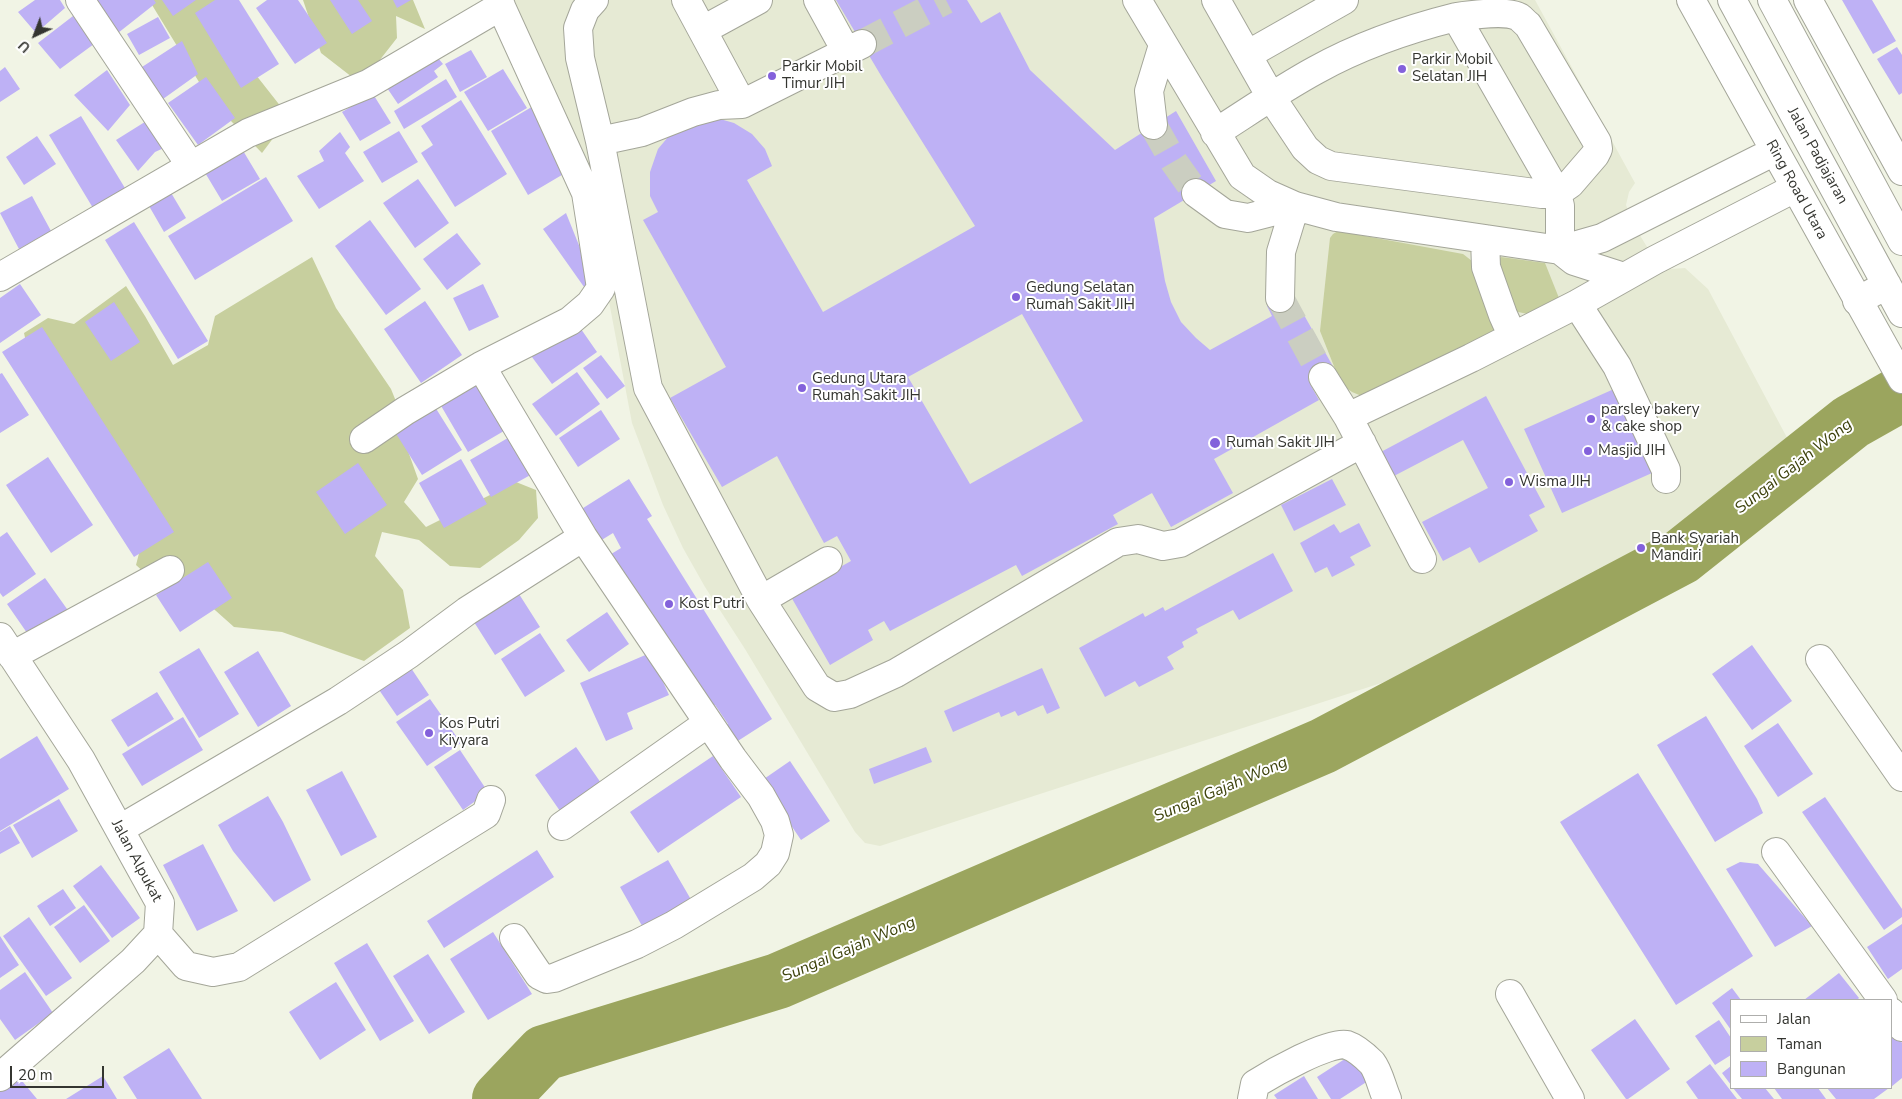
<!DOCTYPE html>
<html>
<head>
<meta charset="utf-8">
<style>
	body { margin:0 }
	#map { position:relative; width:1902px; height:1099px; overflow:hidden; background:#f1f4e5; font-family:"Nunito Sans",sans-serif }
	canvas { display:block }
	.legend { position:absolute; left:1730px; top:999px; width:162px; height:90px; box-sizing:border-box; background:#fff; border:1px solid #aeaeac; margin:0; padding:6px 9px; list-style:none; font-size:15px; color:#343530 }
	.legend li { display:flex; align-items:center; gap:10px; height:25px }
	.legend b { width:25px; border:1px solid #aeaeac }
	.north { position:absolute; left:10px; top:10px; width:50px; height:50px; -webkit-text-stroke:4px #fff; paint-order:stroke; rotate:223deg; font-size:14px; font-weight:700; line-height:20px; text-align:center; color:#343530 }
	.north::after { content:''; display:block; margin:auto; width:18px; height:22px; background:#343530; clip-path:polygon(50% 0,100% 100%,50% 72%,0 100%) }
	.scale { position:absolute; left:10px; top:1066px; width:94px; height:22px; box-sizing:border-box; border:2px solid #343530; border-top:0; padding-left:6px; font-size:15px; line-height:18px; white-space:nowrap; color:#343530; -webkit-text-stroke:4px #fff; paint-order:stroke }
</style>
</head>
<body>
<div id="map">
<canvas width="1902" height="1099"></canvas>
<ul class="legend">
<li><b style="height:6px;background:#fff"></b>Jalan</li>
<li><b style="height:14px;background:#c7cf9e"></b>Taman</li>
<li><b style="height:14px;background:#beb1f5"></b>Bangunan</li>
</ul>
<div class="north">U</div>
<div class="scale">20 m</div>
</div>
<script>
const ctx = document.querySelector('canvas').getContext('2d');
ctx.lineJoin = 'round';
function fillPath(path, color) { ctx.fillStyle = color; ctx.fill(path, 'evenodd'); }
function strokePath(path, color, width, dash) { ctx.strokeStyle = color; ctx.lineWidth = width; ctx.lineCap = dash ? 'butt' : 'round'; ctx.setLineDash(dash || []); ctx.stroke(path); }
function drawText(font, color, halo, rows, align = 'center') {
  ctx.font = font + ' "Nunito Sans",sans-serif'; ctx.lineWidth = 4; ctx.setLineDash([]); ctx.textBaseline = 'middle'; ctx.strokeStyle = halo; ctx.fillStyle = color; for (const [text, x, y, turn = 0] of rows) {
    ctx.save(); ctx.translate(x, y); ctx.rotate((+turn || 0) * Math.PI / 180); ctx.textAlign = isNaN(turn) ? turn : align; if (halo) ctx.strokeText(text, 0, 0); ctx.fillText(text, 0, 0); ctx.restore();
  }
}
const built = new Path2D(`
	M507 0H1535L1635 183 1629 192 1626 205 1633 224 1655 260 1670 269 1685 268 1708 289 1801 464 1658 593 880 846 865 843 855 832 745 649 705 587 683 548 663 505 632 423 590 201Z`);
const green = new Path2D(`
	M149 0H236L223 33 289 117 262 153 231 121 199 82Z
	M303 0H413L425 29 396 16 397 38 361 84 321 53Z
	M1338 231 1463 254 1472 261 1495 326V331L1364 397 1352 392 1341 384 1320 331 1330 238 1333 234Z
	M312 257 336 308 391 389 410 436 398 423 418 479 404 502 426 527 516 482 536 490 538 518 519 540 480 568 450 566 419 540 382 532 375 556 403 590 410 628 364 661 282 632 234 627 170 570 157 584 136 565 148 518 31 365 24 333 48 318 74 324 126 286 145 316 173 365 208 345 215 316Z
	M1501 257 1545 263 1559 298 1528 314 1518 312 1510 306 1497 261Z`);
const river = new Path2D(`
	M500 1099 544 1053 778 981 1323 746 1681 557 1851 422 1902 393`);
const building = new Path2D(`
	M35 0H60L65 8 36 33 18 12Z
	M93 0H154L156 3 118 33Z
	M162 0H196L173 16Z
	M215 0H239L279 64 241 88 195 13Z
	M267 0H298L327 43 295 64 256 8Z
	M330 0H358L372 21 352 34Z
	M393 0H411L397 8Z
	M836 0H967L981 23 1000 12 1030 70 1115 150 1176 111 1216 181 1154 218 1165 281 1171 302 1181 322 1196 338 1210 350 1272 316 1267 306 1291 292 1335 370 1310 384 1319 400 1214 459 1233 493 1171 527 1152 493 1113 515 1118 524 1022 576 1016 565 890 631 884 621 868 630 873 640 830 665 790 595 851 561 837 536 824 543 777 456 722 487 670 398 726 367 643 220 658 212 650 196V172L658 149 674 130 713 117 734 123 752 134 765 149 772 166 747 180 823 312 975 226 883 79ZM1022 314 1083 421 970 484 908 377Z
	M1842 0H1872L1896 41 1873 54Z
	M73 16 94 44 60 69 38 43Z
	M158 17 170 38 139 55 127 34Z
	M182 41 198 74 163 99 142 67Z
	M1897 47 1902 55V93L1899 95 1877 59Z
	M471 50 487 77 460 92 445 64Z
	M438 58 443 64 434 71 438 77 398 104 385 85Z
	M5 67 20 89 0 102V71Z
	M503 69 527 108 488 131 464 92Z
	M107 70 130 105 108 131 74 95Z
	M206 77 235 118 198 145 168 103Z
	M446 79 457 97 404 129 394 111Z
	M373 94 391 123 360 141 342 112Z
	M461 100 507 174 455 207 421 153 433 145 421 126Z
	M535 105 572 169 528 195 491 131Z
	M81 116 128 193 96 213 49 135Z
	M148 120 166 147 155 152 138 171 116 140Z
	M399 131 418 162 382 183 363 152Z
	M340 132 350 147 345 153 364 181 319 209 297 176 324 161 319 151Z
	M37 136 56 164 24 185 6 157Z
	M242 149 260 179 222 201 204 171Z
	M266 177 293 221 195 280 168 236Z
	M418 179 449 223 415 248 383 203Z
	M167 186 186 218 164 232 145 199Z
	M32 196 51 231 19 249 0 213Z
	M566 213 595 285 589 294 543 229Z
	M370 220 421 289 386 315 335 246Z
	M134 222 208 341 178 359 105 240Z
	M457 233 481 264 447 290 423 259Z
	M20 284 41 315 0 343V298Z
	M483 284 499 317 469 331 453 298Z
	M425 301 462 355 421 383 384 329Z
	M114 302 140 342 111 361 85 322Z
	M574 319 597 352 552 384 529 353Z
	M42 327 174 532 134 557 2 352Z
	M601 355 625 386 607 399 583 368Z
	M577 372 600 404 556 436 532 404Z
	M2 373 29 415 0 433V374Z
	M481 380 509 428 468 452 440 404Z
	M1614 389 1652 473 1562 513 1524 429Z
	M1486 396 1545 507 1529 515 1538 531 1479 563 1470 547 1443 561 1422 522 1488 488 1463 440 1392 477 1379 453Z
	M435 407 462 450 422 475 395 432Z
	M601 410 620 439 578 467 559 438Z
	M513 435 534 473 491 497 470 460Z
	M48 457 93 525 51 553 6 485Z
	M461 459 487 504 444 528 419 483Z
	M358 463 387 505 345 534 316 492Z
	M629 479 652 516 647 519 772 719 730 746 720 729 728 724 715 705 705 711 608 556 621 548 613 533 600 541 580 510Z
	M1332 479 1346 505 1294 531 1281 505Z
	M1359 523 1371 546 1350 557 1355 565 1332 577 1327 567 1315 573 1300 543 1334 524 1340 533Z
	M7 532 36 574 3 597 0 593V537Z
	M1273 553 1293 591 1239 620 1233 610 1196 629 1198 633 1182 642 1184 647 1167 657 1174 669 1139 687 1135 681 1105 697 1079 648 1143 613 1145 617 1163 607 1165 611Z
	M208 562 232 598 180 632 156 595Z
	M45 578 72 616 34 643 7 604Z
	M519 594 540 627 495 655 474 622Z
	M607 612 629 644 589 672 566 640Z
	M540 633 565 671 525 697 501 659Z
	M1752 645 1792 701 1752 730 1712 674Z
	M199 648 239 714 199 738 159 672Z
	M258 651 291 706 258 727 224 672Z
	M650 653 669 695 627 713 633 729 606 741 580 683Z
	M407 662 429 695 397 716 375 684Z
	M1042 668 1060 708 1047 714 1043 705 1018 716 1015 711 1001 717 999 712 953 732 944 711Z
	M157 692 174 719 128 747 111 720Z
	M430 699 461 743 427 766 396 722Z
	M1706 716 1757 799 1763 813 1715 842 1657 745Z
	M183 717 203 750 142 786 122 754Z
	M1778 723 1813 774 1778 797 1744 746Z
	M37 736 69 789 0 831V759Z
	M576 747 601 783 560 811 535 775Z
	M926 747 932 762 874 784 869 769Z
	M460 750 488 792 463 810 434 767Z
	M713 756 741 797 658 853 630 812Z
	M790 761 830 821 801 840 761 781Z
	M342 771 377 837 341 856 306 790Z
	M1638 773 1753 956 1676 1005 1560 822Z
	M268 796 283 822 311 880 274 902 233 851 218 825Z
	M1825 797 1902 909V917L1884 930 1802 812Z
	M59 799 78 831 32 858 13 825Z
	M10 826 20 843 0 854V832Z
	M203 844 238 911 197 931 163 865Z
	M537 850 554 877 444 948 427 921Z
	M668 860 693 903 645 931 620 887Z
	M1740 862 1758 864 1812 926 1775 947 1726 869Z
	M101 865 140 918 112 938 73 886Z
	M63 889 76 908 50 926 37 906Z
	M84 905 110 941 80 963 54 927Z
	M29 917 72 978 46 996 3 936Z
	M1902 924V969L1888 979 1867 947Z
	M493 932 532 994 488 1020 450 959Z
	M0 936 19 965 0 978Z
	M367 943 414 1021 380 1041 334 963Z
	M428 954 465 1012 429 1034 393 976Z
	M25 972 53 1013 15 1040 0 1019V990Z
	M1839 973 1859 998 1857 1000H1804Z
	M336 982 366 1030 320 1060 289 1012Z
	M1732 988 1741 1000H1731V1030L1712 1003Z
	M1635 1019 1670 1069 1628 1099H1626L1591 1050Z
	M1719 1020 1731 1038V1055L1715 1065 1695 1036Z
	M1891 1025 1902 1043V1078L1891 1087Z
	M169 1048 202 1099H137L123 1077Z
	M1351 1055 1368 1081 1340 1099H1331L1317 1077Z
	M1710 1064 1737 1099H1698L1686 1082Z
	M1731 1066V1085L1722 1073Z
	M18 1076 37 1099H0V1090Z
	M103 1076 117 1099H66Z
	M1304 1076 1318 1099H1277L1274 1095Z
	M1733 1088H1765L1774 1099H1742Z
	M1774 1088H1818L1826 1099H1782Z
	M1827 1088H1889L1874 1099H1836Z`);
const minorTunnel = new Path2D(`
	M862 44 946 0
	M1153 125 1174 162 1196 193
	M1280 298 1323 377`);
const minor = new Path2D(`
	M80 0 191 166
	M594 0 585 10 578 28 580 58 600 141 648 388 761 600 817 687 834 697 850 694 896 673 1118 542 1138 539 1163 546 1180 543 1362 443
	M686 0 742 104
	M818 0 846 51
	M1137 0 1242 176 1268 194 1295 206 1336 217 1560 250 1602 238 1775 151
	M1216 0 1271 97 1305 148 1318 160 1331 166 1542 194 1557 193 1570 184 1595 155 1598 149 1597 142 1528 25C1525 23 1522 19 1519 17 1507 10 1470 15 1456 17
	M1691 0 1902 379
	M1808 0 1902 171
	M703 30 758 0
	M1247 55 1344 0
	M1153 125 1149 91 1163 45
	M1215 133C1248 112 1281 89 1316 70 1359 46 1408 29 1456 17L1557 193 1560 206V250L1574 261 1624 277
	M600 141 642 132 693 112 719 105 742 104 862 44
	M1196 193 1225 214 1248 218 1295 206
	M1485 239 1486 267 1503 315 1512 335
	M0 277 248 133 368 84 501 6
	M1280 298 1281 252 1295 206
	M1577 304 1617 366 1666 470V479
	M481 366 583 537 733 759 761 796 775 821 779 835 775 853 768 864 753 877 674 925 637 944 554 978 547 979 539 975 514 938
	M1323 377 1348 417 1422 559
	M1348 417 1471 358 1577 304 1655 260 1795 188
	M364 439 405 411 481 366 570 321 590 304 601 288 586 193 498 0
	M761 600 828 561
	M0 637 81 760 160 903 158 934 133 961 0 1077
	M12 656 170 570
	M1820 659 1902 777
	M562 826 708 723
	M120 829 338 701 409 654 467 611 583 537
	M1776 852 1883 1000
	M158 934 186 966 213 972 239 967 486 814 491 800
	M1510 994 1570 1099
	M1891 1012 1902 1027
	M1252 1099 1255 1084C1271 1074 1330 1040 1347 1045 1356 1048 1365 1056 1372 1063 1379 1072 1382 1088 1387 1099`);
const highway = new Path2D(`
	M1732 0 1902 313
	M1772 0 1902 241
	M1857 301 1887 285`);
const markers = [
	[1402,69,5,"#8361db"],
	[772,76,5,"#8361db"],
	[1016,297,5,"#8361db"],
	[802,388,5,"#8361db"],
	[1591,419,5,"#8361db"],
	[1215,443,6,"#8361db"],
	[1588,451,5,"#8361db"],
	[1509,482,5,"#8361db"],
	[1641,548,5,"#8361db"],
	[669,604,5,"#8361db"],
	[429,733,5,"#8361db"]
];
const poiNames = [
	["Parkir Mobil",1412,60],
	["Selatan JIH",1412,77],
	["Parkir Mobil",782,67],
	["Timur JIH",782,84],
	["Gedung Selatan",1026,288],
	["Rumah Sakit JIH",1026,305],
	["Gedung Utara",812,379],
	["Rumah Sakit JIH",812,396],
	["parsley bakery",1601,410],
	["& cake shop",1601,427],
	["Rumah Sakit JIH",1226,443],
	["Masjid JIH",1598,451],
	["Wisma JIH",1519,482],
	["Bank Syariah",1651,539],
	["Mandiri",1651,556],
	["Kost Putri",679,604],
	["Kos Putri",439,724],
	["Kiyyara",439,741]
];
const streetNames = [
	["Jalan Padjajaran",1817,156,61],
	["Ring Road Utara",1796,190,61],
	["Jalan Alpukat",136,861,62]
];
const waterNames = [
	["Sungai Gajah Wong",1794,467,-38],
	["Sungai Gajah Wong",1221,790,-23],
	["Sungai Gajah Wong",849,950,-23]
];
fillPath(built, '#e6ead4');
fillPath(green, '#c7cf9e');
strokePath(river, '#9ba55e', 56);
fillPath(building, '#beb1f5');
strokePath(minorTunnel, '#cbcec1', 28, [28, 14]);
strokePath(minor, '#a4a699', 30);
strokePath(highway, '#a4a699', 30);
strokePath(minor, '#fff', 28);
strokePath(highway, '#fff', 28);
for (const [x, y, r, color] of markers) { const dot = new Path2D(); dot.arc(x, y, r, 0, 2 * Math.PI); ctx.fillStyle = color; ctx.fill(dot); strokePath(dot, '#fff', 2); }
drawText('15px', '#343530', '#fff', poiNames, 'left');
drawText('15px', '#343530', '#fff', streetNames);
drawText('italic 16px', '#3d420b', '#fff', waterNames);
</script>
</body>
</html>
